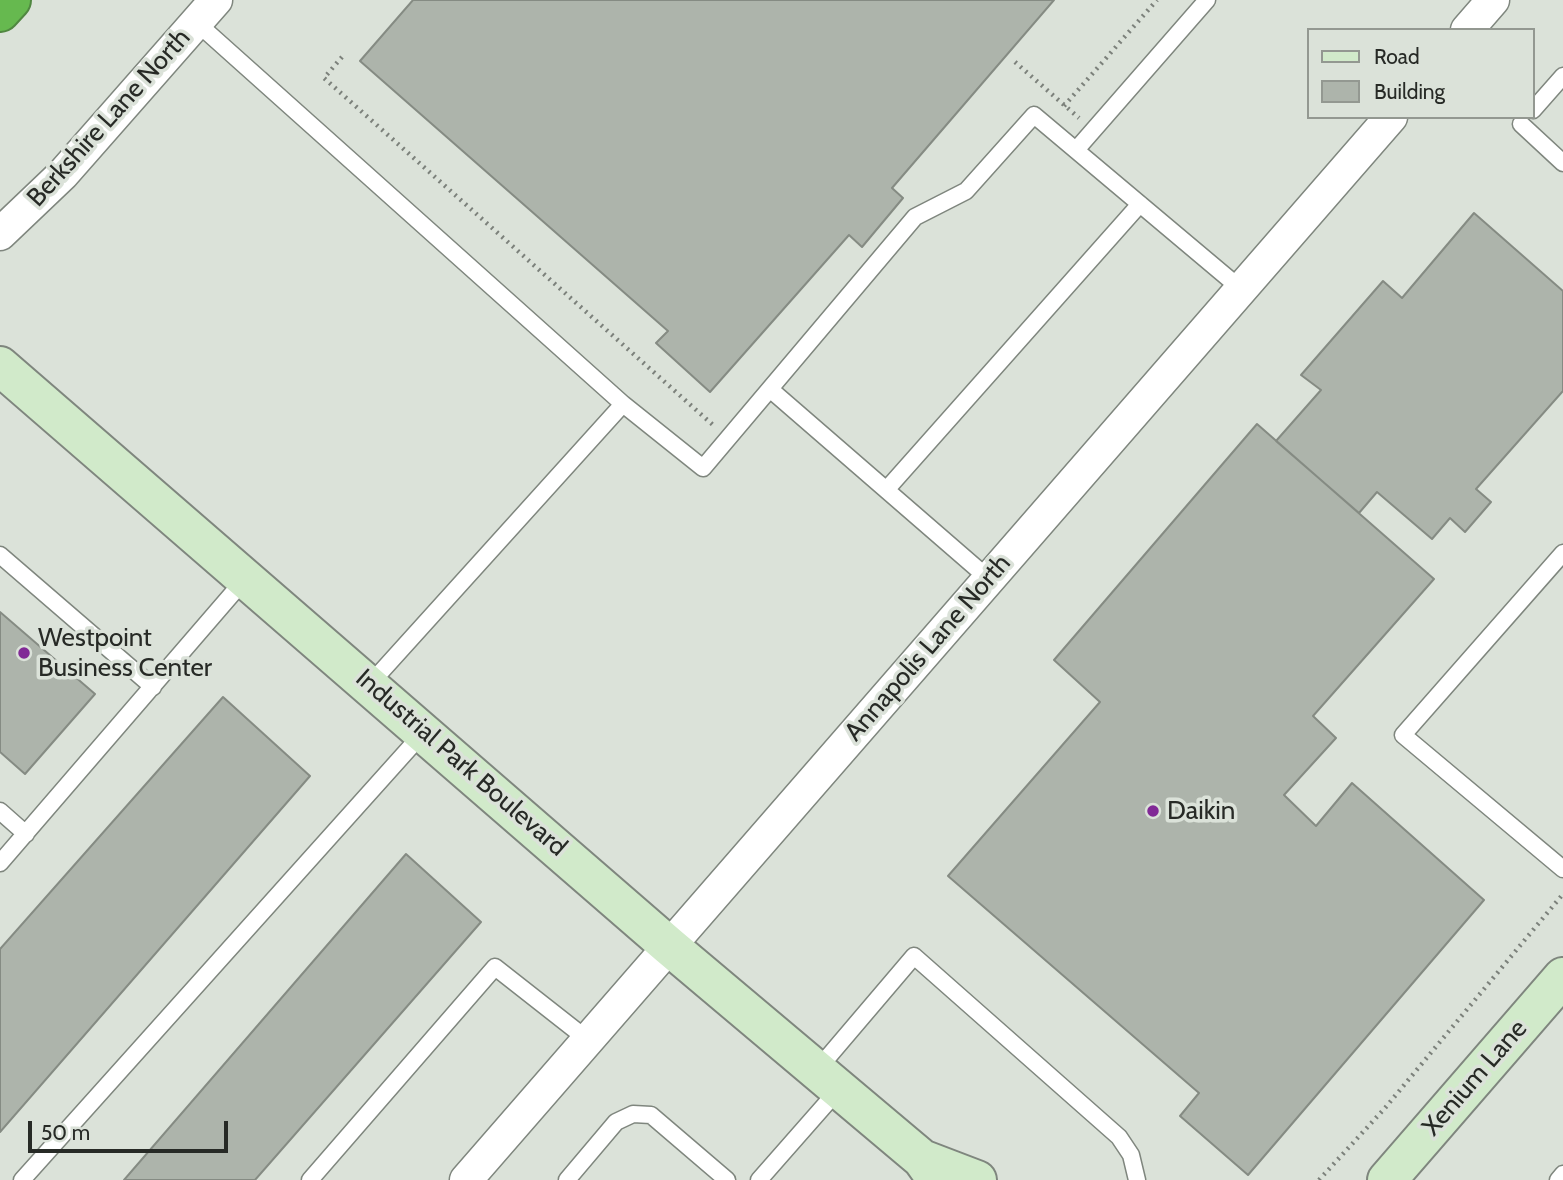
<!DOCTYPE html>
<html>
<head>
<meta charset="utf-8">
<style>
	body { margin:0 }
	#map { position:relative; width:1563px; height:1180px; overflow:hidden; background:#dbe2d9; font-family:Cabin,sans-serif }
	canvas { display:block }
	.legend { position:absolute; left:1307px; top:28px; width:228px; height:91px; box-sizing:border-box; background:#dbe2d9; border:2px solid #939891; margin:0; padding:9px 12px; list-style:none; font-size:21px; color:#272a26 }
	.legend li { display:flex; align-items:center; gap:14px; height:35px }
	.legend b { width:35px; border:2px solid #939891 }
	.scale { position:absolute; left:28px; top:1121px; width:200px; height:32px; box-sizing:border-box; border:4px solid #272a26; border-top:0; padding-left:9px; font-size:21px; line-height:24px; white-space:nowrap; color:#272a26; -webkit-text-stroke:5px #dbe2d9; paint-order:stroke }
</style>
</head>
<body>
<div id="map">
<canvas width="1563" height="1180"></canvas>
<ul class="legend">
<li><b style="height:9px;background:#d1eaca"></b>Road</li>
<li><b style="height:19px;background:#adb4ab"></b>Building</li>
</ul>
<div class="scale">50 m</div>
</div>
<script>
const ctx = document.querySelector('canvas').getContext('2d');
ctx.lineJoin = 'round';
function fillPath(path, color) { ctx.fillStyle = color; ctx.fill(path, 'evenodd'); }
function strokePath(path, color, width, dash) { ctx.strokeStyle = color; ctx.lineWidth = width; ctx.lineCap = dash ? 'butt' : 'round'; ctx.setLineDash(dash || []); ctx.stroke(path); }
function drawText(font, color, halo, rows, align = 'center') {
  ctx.font = font + ' Cabin,sans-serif'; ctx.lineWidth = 7; ctx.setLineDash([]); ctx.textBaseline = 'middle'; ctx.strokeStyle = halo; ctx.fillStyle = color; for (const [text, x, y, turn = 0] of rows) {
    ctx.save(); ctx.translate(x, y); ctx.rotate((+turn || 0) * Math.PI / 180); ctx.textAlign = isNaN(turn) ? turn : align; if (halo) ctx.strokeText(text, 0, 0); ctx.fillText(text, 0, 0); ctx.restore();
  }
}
const building = new Path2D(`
	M413 0H1054L892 188 903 198 862 247 849 235 710 392 656 343 668 331 360 61Z
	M1474 213 1563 291V391L1476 489 1491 502 1465 532 1450 518 1432 539 1377 492 1359 513 1276 441 1321 390 1301 375 1383 281 1402 298Z
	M1257 424 1434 579 1313 716 1336 738 1284 795 1316 826 1352 783 1484 900 1248 1175 1180 1116 1199 1093 948 876 1100 702 1054 660Z
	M0 612 95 694 25 774 0 752Z
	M223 697 310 776 0 1132V949Z
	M406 854 481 922 255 1180H124Z`);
const path = new Path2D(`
	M342 57 324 78 713 425
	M1015 62 1079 118
	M1064 106 1157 0
	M1319 1180 1385 1108 1563 894`);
const lane = new Path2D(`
	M196 22 623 404 703 468 915 217 966 191 1034 115 1241 289
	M1533 110 1563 76
	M1521 124 1563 163
	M1076 150 1207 0
	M771 390 989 579
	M887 489 1140 204
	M1563 553 1403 735 1563 869
	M0 555 153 687
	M370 684 623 404
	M0 811 26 834
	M0 863 245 579
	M817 1070 914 956 1119 1137 1131 1155 1137 1180
	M22 1180 423 733
	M310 1180 495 967 588 1040
	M567 1180 616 1122 633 1114 651 1115 727 1180
	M759 1180 839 1089
	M1558 1180 1563 1174`);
const street = new Path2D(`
	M1467 30 1493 0
	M0 234 63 174 216 0
	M466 1180 1391 117`);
const secondary = new Path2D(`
	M0 366 669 946 922 1159 937 1180
	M922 1159 977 1180
	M1387 1180 1563 977`);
const highway = new Path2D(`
	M0 12 11 0`);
const markers = [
	[24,653,7,"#812996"],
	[1153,811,7,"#812996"]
];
const streetNames = [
	["Berkshire Lane North",109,118,-48],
	["Annapolis Lane North",928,648,-49],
	["Industrial Park Boulevard",461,763,41],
	["Xenium Lane",1475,1078,-49]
];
const poiNames = [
	["Westpoint",38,638],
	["Business Center",38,668],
	["Daikin",1167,811]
];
fillPath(building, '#adb4ab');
strokePath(building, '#858b83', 2);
strokePath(lane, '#7f867e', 19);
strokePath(street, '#7f867e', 35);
strokePath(secondary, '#7f867e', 42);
strokePath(highway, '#508741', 42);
strokePath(path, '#7c817b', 4.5, [2, 5]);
strokePath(lane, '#fff', 16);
strokePath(street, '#fff', 32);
strokePath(secondary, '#d1eaca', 38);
strokePath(highway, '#66b94f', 38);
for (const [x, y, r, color] of markers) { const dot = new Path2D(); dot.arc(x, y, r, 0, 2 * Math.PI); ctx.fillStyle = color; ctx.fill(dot); strokePath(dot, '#dbe2d9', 2.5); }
drawText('26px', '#272a26', '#dbe2d9', streetNames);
drawText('26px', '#272a26', '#dbe2d9', poiNames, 'left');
</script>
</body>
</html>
